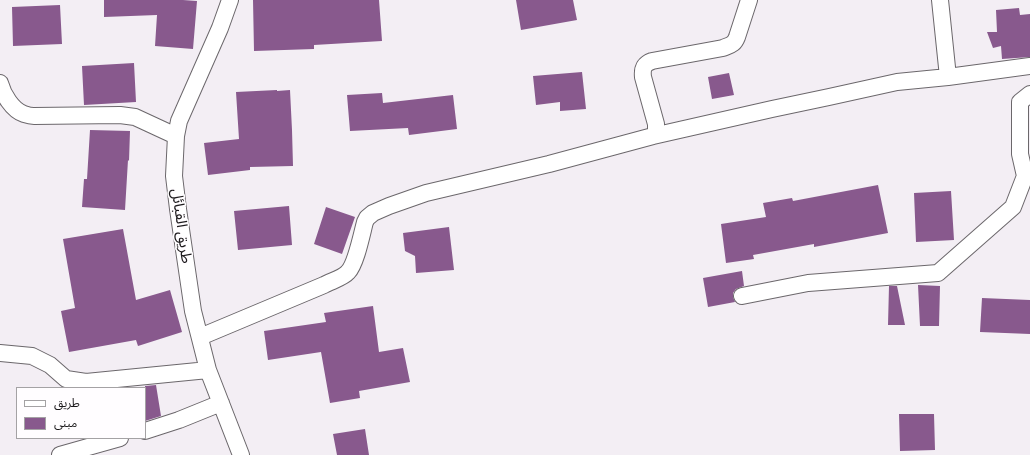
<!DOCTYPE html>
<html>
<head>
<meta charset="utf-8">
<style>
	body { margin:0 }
	#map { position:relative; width:1030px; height:455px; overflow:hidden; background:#f3eef4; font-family:"Space Grotesk","Noto Sans Arabic",sans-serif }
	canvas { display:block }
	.legend { position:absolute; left:16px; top:387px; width:130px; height:52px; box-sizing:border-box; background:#fffdff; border:1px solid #a4a2a4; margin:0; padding:5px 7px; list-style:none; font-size:12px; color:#1c1a1c }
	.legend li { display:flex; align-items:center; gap:8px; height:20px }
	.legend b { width:20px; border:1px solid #a4a2a4 }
</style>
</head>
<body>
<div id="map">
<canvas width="1030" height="455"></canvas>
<ul class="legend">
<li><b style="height:5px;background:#fff"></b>طريق</li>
<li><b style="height:11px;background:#88598d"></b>مبنى</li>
</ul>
</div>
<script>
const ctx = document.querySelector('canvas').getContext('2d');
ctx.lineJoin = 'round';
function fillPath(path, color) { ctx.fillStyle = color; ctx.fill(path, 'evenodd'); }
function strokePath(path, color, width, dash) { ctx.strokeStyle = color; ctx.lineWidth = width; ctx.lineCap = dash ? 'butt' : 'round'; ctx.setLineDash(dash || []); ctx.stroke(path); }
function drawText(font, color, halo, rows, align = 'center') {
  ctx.font = font + ' "Space Grotesk","Noto Sans Arabic",sans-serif'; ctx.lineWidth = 3; ctx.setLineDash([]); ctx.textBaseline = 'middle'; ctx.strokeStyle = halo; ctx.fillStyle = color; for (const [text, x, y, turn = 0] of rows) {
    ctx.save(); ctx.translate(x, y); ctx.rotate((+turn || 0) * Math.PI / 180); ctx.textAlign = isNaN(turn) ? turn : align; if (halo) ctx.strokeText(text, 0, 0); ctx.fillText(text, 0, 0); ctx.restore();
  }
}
const building = new Path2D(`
	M104 0H183L197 1 193 49 155 46 157 15 104 17Z
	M253 0H379L382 41 314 45V49L254 51Z
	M516 0H573L577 20 521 30Z
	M60 5 62 44 13 46 12 7Z
	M1019 8 1020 15 1030 14V57L1002 59 1001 46 993 48 987 32H997L996 10Z
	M134 63 136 102 84 105 82 66Z
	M582 72 586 109 560 111V102L536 105 533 76Z
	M729 73 734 95 712 99 708 77Z
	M277 90V91L290 90 292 130 293 166 250 167V170L208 175 204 143 239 139 236 92Z
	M382 93 383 103 453 95 457 129 409 135 408 128 350 131 347 95Z
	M90 130 130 131 129 161 128 160 125 210 82 207 84 179H87Z
	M878 185 888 233 814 247V244L753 255 754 259 726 263 721 224 766 217 763 203 792 198 793 201Z
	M951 191 954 240 916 242 914 193Z
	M289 206 292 245 238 250 234 211Z
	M326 207 355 217 342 254 314 244Z
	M449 227 454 270 416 273 415 256 405 251 403 233Z
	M123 229 136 300 170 290 182 332 138 346 136 340 69 352 61 311 75 308 63 239Z
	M742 271 744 286 736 289 733 293V297L735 302 708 307 703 278Z
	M918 285 940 286 939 326H920Z
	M889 286H897L905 325H888Z
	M982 298 1030 300V334L980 332Z
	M373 306 379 352 403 348 410 382 359 391 360 398 330 403 321 352 268 360 264 331 326 322 324 313Z
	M156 385 161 416 145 421V386Z
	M899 414H934L935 450 900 451Z
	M365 429 369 455H337L333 434Z`);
const street = new Path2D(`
	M230 0 220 28 179 121 176 136 174 176 178 209 193 311 208 370 241 455
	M940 0 948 77 1030 66
	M0 83C3 94 12 110 24 114 27 115 31 116 34 116L120 115 135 117 176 136
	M653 136 772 109 829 97 897 82 948 77
	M742 296 808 283 938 273 1013 207 1025 176 1020 154V102L1030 94
	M200 337 324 285C331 281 343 278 348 272 356 264 362 233 365 222L367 218 373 213 389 206 426 193 549 164 653 136 656 132V124L643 77C642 68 644 64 652 61L723 48C730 45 734 45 737 37L749 0
	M0 353 32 356 50 365 66 379 86 382 208 370
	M145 431 179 420 221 403
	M60 455 120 438`);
const streetNames = [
	["طريق القبائل",181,226,82]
];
fillPath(building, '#88598d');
strokePath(street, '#6b676b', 18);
strokePath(street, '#fff', 16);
drawText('15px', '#1c1a1c', '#fffdff', streetNames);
</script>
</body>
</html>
